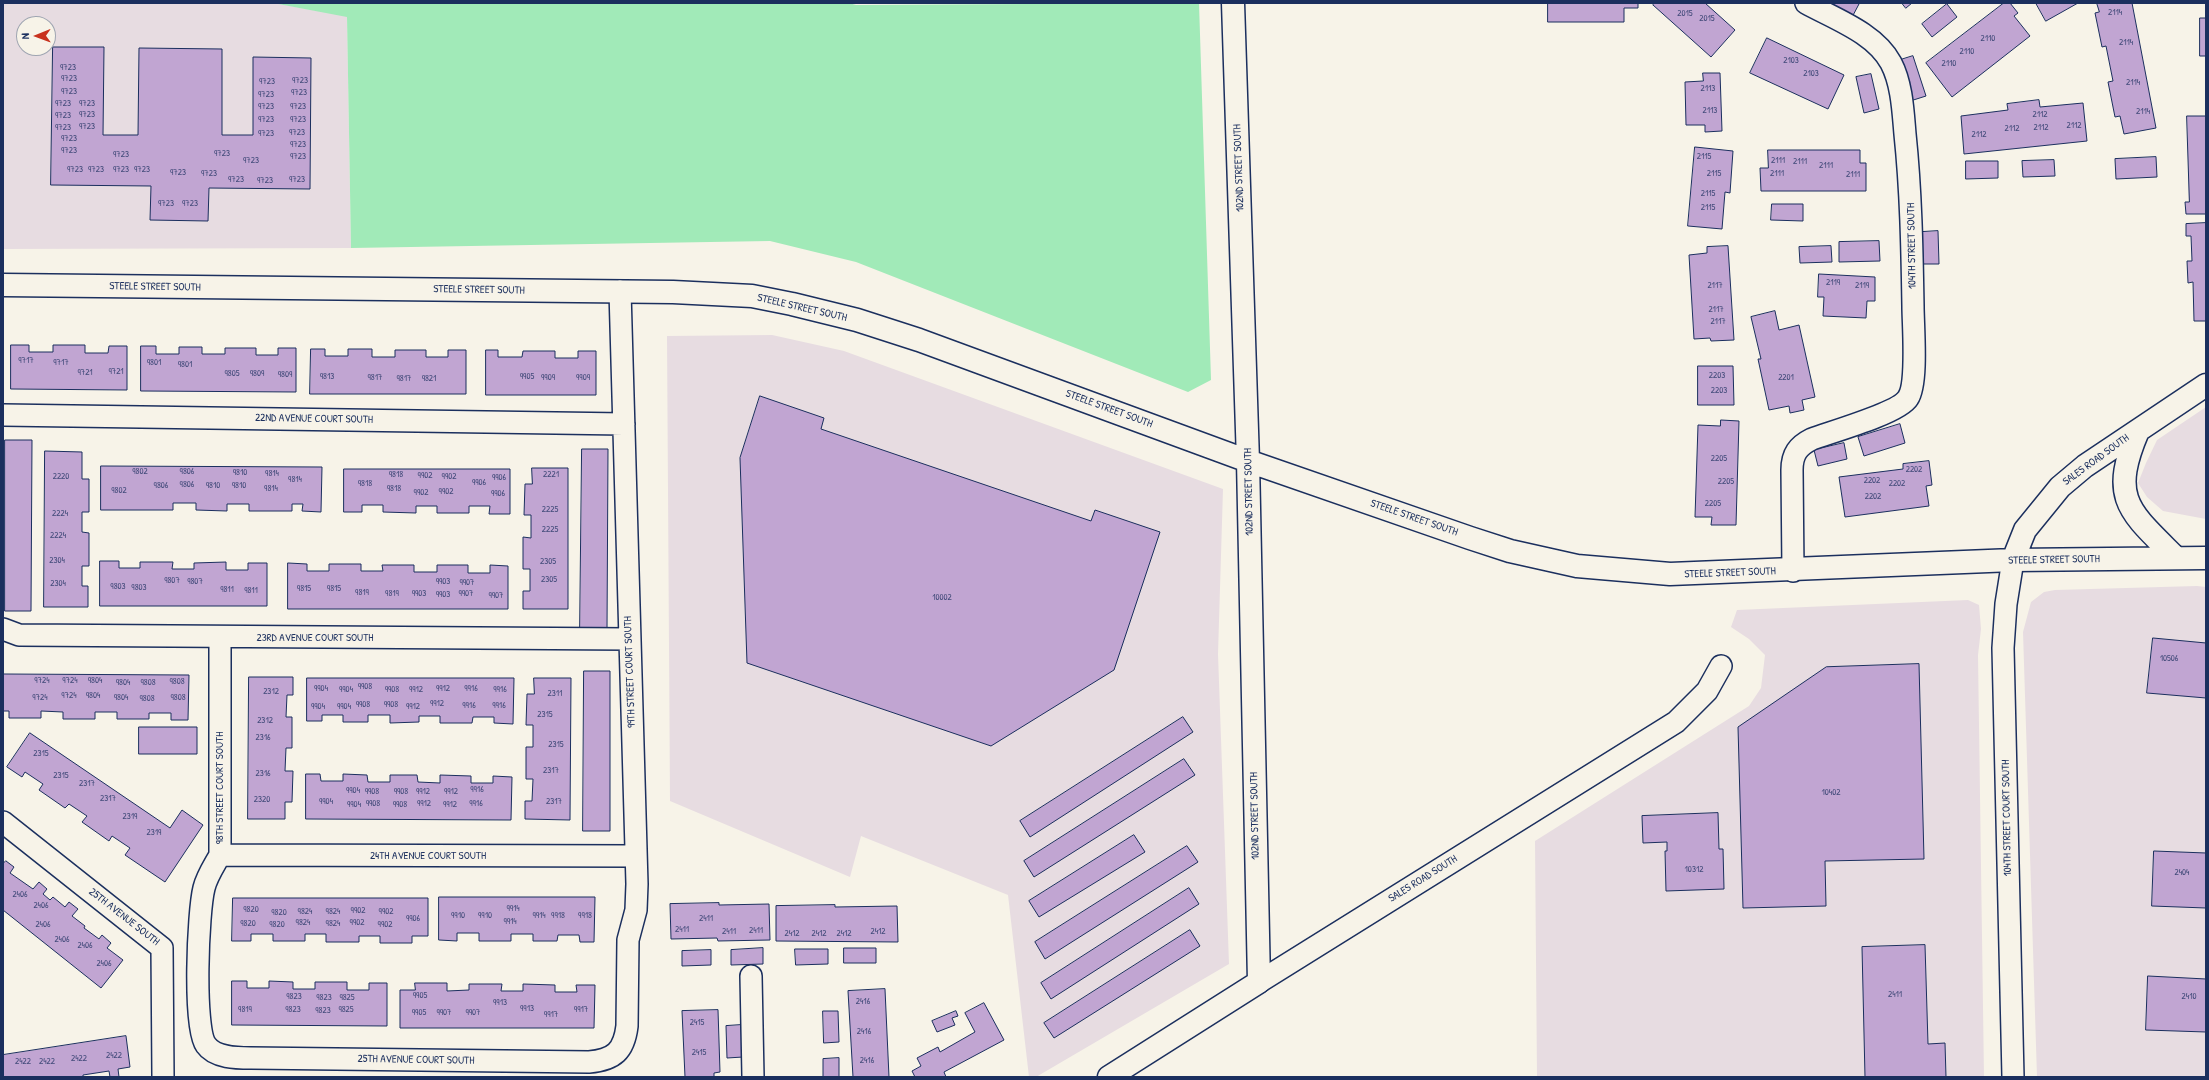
<!DOCTYPE html>
<html>
<head>
<meta charset="utf-8">
<style>
	body { margin:0 }
	#map { position:relative; width:2209px; height:1080px; overflow:hidden; background:#f7f3e8; font-family:"Patrick Hand",sans-serif }
	canvas { display:block }
	.frame { position:absolute; inset:0; border:4px solid #1b2f5e; pointer-events:none }
	.north { position:absolute; left:16px; top:16px; width:40px; height:40px; box-sizing:border-box; background:#f7f3e8; border:1px solid #9fa5b1; border-radius:50%; rotate:269deg; font-size:11px; font-weight:700; line-height:16px; text-align:center; color:#1b2f5e }
	.north::after { content:''; display:block; margin:auto; width:14px; height:18px; background:#c8321e; clip-path:polygon(50% 0,100% 100%,50% 72%,0 100%) }
</style>
</head>
<body>
<div id="map">
<canvas width="2209" height="1080"></canvas>
<div class="frame"></div>
<div class="north">N</div>
</div>
<script>
const ctx = document.querySelector('canvas').getContext('2d');
ctx.lineJoin = 'round';
function fillPath(path, color) { ctx.fillStyle = color; ctx.fill(path, 'evenodd'); }
function strokePath(path, color, width, dash) { ctx.strokeStyle = color; ctx.lineWidth = width; ctx.lineCap = dash ? 'butt' : 'round'; ctx.setLineDash(dash || []); ctx.stroke(path); }
function drawText(font, color, halo, rows, align = 'center') {
  ctx.font = font + ' "Patrick Hand",sans-serif'; ctx.lineWidth = 3; ctx.setLineDash([]); ctx.textBaseline = 'middle'; ctx.strokeStyle = halo; ctx.fillStyle = color; for (const [text, x, y, turn = 0] of rows) {
    ctx.save(); ctx.translate(x, y); ctx.rotate((+turn || 0) * Math.PI / 180); ctx.textAlign = isNaN(turn) ? turn : align; if (halo) ctx.strokeText(text, 0, 0); ctx.fillText(text, 0, 0); ctx.restore();
  }
}
const built = new Path2D(`
	M3 3H273L347 16 351 248 3 249ZM24 24H48V48H24Z
	M772 335 844 351 1223 489 1218 654 1229 964 1036 1077H1029L1008 895 861 836 850 877 670 801 667 336Z
	M2206 407V519L2163 511 2147 497 2138 483 2146 463 2157 440Z
	M2197 586 2206 587V1077H2037L2023 632 2031 602 2044 592 2055 590Z
	M1968 600 1979 605 1981 629 1978 655 1984 1077H1537L1535 841 1749 706 1761 688 1765 655 1749 639 1731 627 1737 610Z`);
const green = new Path2D(`
	M273 3H849L856 5 1199 3 1211 380 1188 392 856 262 770 241 351 248 347 17Z`);
const building = new Path2D(`
	M1548 3H1638V8H1624V22H1548Z
	M1655 3H1705L1735 30 1711 57 1653 5Z
	M1815 3H1857L1859 4 1850 21Z
	M1902 3H1912L1906 8Z
	M2004 3H2010L2018 13 2014 16 2030 36 1952 97 1926 63Z
	M2036 3H2078L2046 21Z
	M2097 3H2132L2156 128 2124 134 2120 116 2115 117 2108 82 2113 81 2106 46 2102 47 2095 13 2099 12Z
	M1947 4 1957 17 1932 37 1922 24Z
	M2200 18H2206V56H2200Z
	M1767 38 1844 75 1828 109 1750 73Z
	M53 47H104L103 135H138L139 48 222 49V135H253V57L311 58 310 189 209 188 208 221 150 220 151 186 51 185Z
	M1913 56 1926 96 1907 102 1894 62Z
	M1703 73H1720L1722 131 1705 132V125H1686L1685 82 1703 81Z
	M1871 74 1879 109 1864 113 1856 77Z
	M2039 100 2040 107 2083 103 2087 141 1964 154 1961 116 2008 110 2007 104Z
	M2187 116H2206V214H2186L2185 202H2189Z
	M1695 147 1733 151 1730 193 1725 192 1722 229 1688 226Z
	M1768 150H1860V163H1866V191H1761L1760 168H1768Z
	M2156 157 2157 177 2116 179 2115 159Z
	M2054 160 2055 176 2023 177 2022 161Z
	M1966 161H1998V178L1966 179Z
	M1772 204H1803V221L1771 220Z
	M2206 223V321H2194L2193 282 2188 283 2187 261H2192L2191 236H2186V224Z
	M1938 231 1939 264H1923L1922 232Z
	M1879 241 1880 261 1839 262V242Z
	M1728 246 1734 340 1711 341 1710 338 1694 339 1689 255 1707 253V247Z
	M1831 246 1832 262 1800 263 1799 247Z
	M1819 274 1875 277V301H1867L1866 318 1823 316 1824 297H1818Z
	M1775 311 1779 330 1799 325 1815 397 1802 400 1804 410 1790 413 1789 406 1769 410 1758 359H1761L1751 317Z
	M11 345H29V352H53V345H85V353H108L109 346H127V390L11 389Z
	M141 346H156V354H179V347H202V354H225V348H256V355H278V348H296V392L141 391Z
	M311 349H325V356H348V349H372V357H395V350H426V357H448V350H466V394H310Z
	M486 350H498V357H522L523 351H555V358H578V351H596V395H486Z
	M1698 366H1733L1734 405H1698Z
	M760 396 824 418 821 429 1091 521 1095 510 1160 532 1114 670 991 746 747 663 740 458Z
	M1721 420 1739 421 1736 525H1711L1712 517H1695L1698 425 1720 426Z
	M1900 424 1905 443 1864 456 1858 437Z
	M5 440H32L31 611H5Z
	M1844 443 1847 459 1818 466 1814 450Z
	M582 449H608L607 631H580Z
	M45 451 82 452V479H89V512H82V532L89 533V566H82V586H88V607H44Z
	M1929 461 1932 485 1926 486 1929 506 1845 517 1839 477 1903 469V464Z
	M101 466 322 467 321 512 302 511 303 504H292V511H249V504H227V511L196 510V503H173V510H101Z
	M532 468H568V609H523V591H530V569H523V537L531 538V515H524L525 484H532Z
	M344 469H510V514H489L490 506H469V513H437V506H416V513L383 512V505H362V512H344Z
	M100 561H119V568H140V562H173L172 569H194V563L226 562V570H248V563H267V606H100Z
	M288 563 307 564V571H329V564H361V571H383L382 565H414V572H437V565H468V573H490V565L508 566V609H288Z
	M2153 638 2206 643V698L2147 693Z
	M1919 664 1924 859 1825 861 1826 906 1743 908 1738 727 1826 667Z
	M584 671H610V831H583Z
	M3 674 189 675 188 720H171V713H149V719H117V712H95V719H63V712L41 711V718H9V711H3Z
	M249 677H293V695H287L286 717H292V748H286L285 771H293L292 802H285V819H248Z
	M307 678H514L513 724 494 723V717H473L472 723H440V716H419V722L390 723V715H368V722H343V715H322V721H307Z
	M534 678H571L570 820 525 819V801H532L533 779H526V747H533V725H526L527 694H534Z
	M1183 717 1193 732 1030 837 1020 821Z
	M139 727H197V754H139Z
	M30 733 170 828 182 810 203 825 165 882 125 855 130 848 112 836 109 841 82 822 87 816 69 804 65 808 39 790 43 784 25 772 22 777 7 767Z
	M1184 759 1195 775 1034 877 1024 861Z
	M306 774H320L321 781H343V774L367 775 368 782H390V775H417L418 782 440 783V775L471 776V783H493V776L512 777 511 820 306 819Z
	M1718 813 1719 849H1723L1724 889 1666 891 1665 851H1667V842L1643 843 1642 816Z
	M1134 835 1145 852 1039 917 1029 901Z
	M1187 846 1198 862 1045 959 1035 942Z
	M2154 851 2206 853V908L2152 906Z
	M6 861 14 867 10 873 33 889 39 882 47 889 43 894 50 900 53 897 65 907 69 902 78 909 72 916 85 926 84 928 99 939 102 935 111 943 107 948 123 960 101 988 3 910V864Z
	M1189 888 1199 904 1051 999 1041 983Z
	M439 897H595L594 942H580L579 935H558L557 941H533V934H511V941H479V933H457V941L439 940Z
	M233 898H428V936H412V943H380V936H359V942H326V934H305V941H273V934H251V941H232Z
	M719 903V905L769 904 770 940 718 941 717 938 671 939 670 904Z
	M835 905V907L897 906 898 942 776 941V906Z
	M1190 930 1200 946 1054 1038 1044 1023Z
	M1925 945 1928 1044 1945 1043 1946 1077H1865L1862 947Z
	M763 948V964L731 965V950Z
	M844 948H876V963H844Z
	M795 949H828V964L796 965Z
	M711 950V965L682 966V951Z
	M2148 976 2206 979V1032L2146 1030Z
	M232 981H247V988H269V981L293 982V989H315V982H347V990H369V983H387V1026L232 1025Z
	M415 983H447V991L469 990V984H502L501 991H523V984L555 985V992H577L576 985H595L594 1028H400V990H415Z
	M885 989 889 1077H853L848 991Z
	M984 1003 1004 1040 944 1072 946 1077H915L912 1071 921 1066 917 1058 938 1047 940 1052 975 1032 965 1013Z
	M718 1010 720 1072 714 1073V1077H685L682 1011Z
	M823 1011H838L839 1042 824 1043Z
	M956 1011 958 1016 952 1018 955 1025 937 1032 932 1021Z
	M741 1025 743 1057 727 1058 726 1026Z
	M126 1036 130 1067 118 1069 119 1077H110L109 1071 83 1075V1077H3V1055Z
	M839 1058V1077H823V1059Z`);
const street = new Path2D(`
	M3 415 624 424
	M1793 571 1792 470C1792 454 1798 446 1812 439 1831 432 1899 413 1908 398 1918 383 1913 326 1913 306 1912 248 1911 191 1905 134 1903 111 1902 84 1891 63 1875 33 1835 19 1806 3
	M3 629 19 635 629 639
	M220 638V855C214 866 207 876 204 888 198 911 193 1028 206 1045 215 1058 237 1058 251 1058L589 1062C614 1060 624 1051 627 1026L628 940 636 910 637 884 620 291
	M3 822 162 948 163 1077
	M220 855 636 856
	M751 976 753 1077
	M1259 982 1676 722 1707 691 1721 666
	M2013 1077 2003 648 2006 604 2013 560`);
const secondary = new Path2D(`
	M3 285 673 292 752 296 792 304 857 320 919 340 1248 461 1470 538 1510 551 1577 566 1670 574 2013 560 2206 558
	M2138 431C2109 499 2129 511 2176 558
	M2013 560 2025 530 2060 487 2085 466 2206 385
	M1109 1077 1259 982 1248 461 1233 3`);
const numberNames = [
	["2114",2115,13],
	["2015",1685,14],
	["2015",1707,19],
	["2110",1988,39],
	["2114",2126,43],
	["2110",1967,52],
	["2103",1791,61],
	["2110",1949,64],
	["9723",68,68],
	["2103",1811,74],
	["9723",69,79],
	["9723",300,81],
	["9723",267,82],
	["2114",2133,83],
	["2113",1708,89],
	["9723",69,92],
	["9723",299,93],
	["9723",266,95],
	["9723",63,104],
	["9723",87,104],
	["9723",266,107],
	["9723",298,107],
	["2113",1710,111],
	["2114",2143,112],
	["9723",87,115],
	["2112",2040,115],
	["9723",63,116],
	["9723",266,120],
	["9723",298,120],
	["2112",2074,126],
	["9723",87,127],
	["9723",63,128],
	["2112",2041,128],
	["2112",2012,129],
	["9723",297,133],
	["9723",266,134],
	["2112",1979,135],
	["9723",69,139],
	["9723",298,145],
	["9723",69,151],
	["9723",222,154],
	["9723",121,155],
	["9723",298,157],
	["2115",1704,157],
	["9723",251,161],
	["2111",1778,161],
	["2111",1800,162],
	["2111",1826,166],
	["9723",75,170],
	["9723",96,170],
	["9723",121,170],
	["9723",142,170],
	["9723",178,173],
	["9723",209,174],
	["2115",1714,174],
	["2111",1777,174],
	["2111",1853,175],
	["9723",236,180],
	["9723",297,180],
	["9723",265,181],
	["2115",1708,194],
	["9723",166,204],
	["9723",190,204],
	["2115",1708,208],
	["2119",1833,283],
	["2117",1715,286],
	["2119",1862,286],
	["2117",1716,310],
	["2117",1718,322],
	["9717",26,361],
	["9717",61,363],
	["9801",154,363],
	["9801",185,365],
	["9721",116,372],
	["9721",85,373],
	["9805",232,374],
	["9809",257,374],
	["9809",285,375],
	["2203",1717,376],
	["9813",327,377],
	["9905",527,377],
	["9817",375,378],
	["9909",548,378],
	["9909",583,378],
	["2201",1786,378],
	["9817",404,379],
	["9821",429,379],
	["2203",1719,391],
	["2205",1719,459],
	["2202",1914,470],
	["9802",140,472],
	["9806",187,472],
	["9810",240,473],
	["9814",272,474],
	["9818",396,475],
	["2221",551,475],
	["9902",425,476],
	["2220",61,477],
	["9902",449,477],
	["9906",499,478],
	["9814",295,480],
	["2202",1872,481],
	["2205",1726,482],
	["9906",479,483],
	["9818",365,484],
	["2202",1897,484],
	["9806",187,485],
	["9806",161,486],
	["9810",213,486],
	["9810",239,486],
	["9814",271,489],
	["9818",394,489],
	["9802",119,491],
	["9902",446,492],
	["9902",421,493],
	["9906",498,494],
	["2202",1873,497],
	["2205",1713,504],
	["2225",550,510],
	["2224",60,514],
	["2225",550,530],
	["2224",58,536],
	["2304",57,561],
	["2305",548,562],
	["2305",549,580],
	["9807",172,581],
	["9807",195,582],
	["9903",443,582],
	["9907",467,583],
	["2304",58,584],
	["9803",118,587],
	["9803",139,588],
	["9815",304,589],
	["9815",334,589],
	["9811",227,590],
	["9811",251,591],
	["9819",362,593],
	["9819",392,594],
	["9903",419,594],
	["9907",466,594],
	["9903",443,595],
	["9907",496,596],
	["10002",942,598],
	["10506",2169,659],
	["9724",42,681],
	["9724",70,681],
	["9804",95,681],
	["9808",177,682],
	["9804",123,683],
	["9808",148,683],
	["9908",365,687],
	["9904",321,689],
	["9912",443,689],
	["9916",471,689],
	["9904",346,690],
	["9908",392,690],
	["9912",416,690],
	["9916",500,690],
	["2312",271,692],
	["2311",555,694],
	["9724",69,696],
	["9804",93,696],
	["9724",40,698],
	["9804",121,698],
	["9808",178,698],
	["9808",147,699],
	["9912",437,704],
	["9908",363,705],
	["9908",391,705],
	["9916",469,706],
	["9916",499,706],
	["9904",318,707],
	["9904",344,707],
	["9912",413,707],
	["2315",545,715],
	["2312",265,721],
	["2316",263,738],
	["2315",556,745],
	["2315",41,754],
	["2317",551,771],
	["2316",263,774],
	["2315",61,776],
	["2317",87,784],
	["9916",477,790],
	["9904",353,791],
	["9908",372,792],
	["9908",401,792],
	["9912",423,792],
	["9912",451,792],
	["10402",1831,793],
	["2317",108,799],
	["2320",262,800],
	["9904",326,802],
	["2317",554,802],
	["9908",373,804],
	["9912",424,804],
	["9916",476,804],
	["9904",354,805],
	["9908",400,805],
	["9912",450,805],
	["2319",130,817],
	["2319",154,833],
	["10312",1694,870],
	["2404",2182,873],
	["2406",20,895],
	["2406",41,906],
	["9914",513,909],
	["9820",251,910],
	["9902",358,911],
	["9824",305,912],
	["9824",333,912],
	["9902",386,912],
	["9820",279,913],
	["9910",458,916],
	["9910",485,916],
	["9914",539,916],
	["9918",558,916],
	["9918",585,916],
	["9906",413,919],
	["2411",706,919],
	["9914",510,922],
	["9824",303,923],
	["9902",357,923],
	["9820",248,924],
	["9824",333,924],
	["2406",43,925],
	["9820",277,925],
	["9902",385,925],
	["2411",682,930],
	["2411",756,931],
	["2411",729,932],
	["2412",878,932],
	["2412",792,934],
	["2412",819,934],
	["2412",844,934],
	["2406",62,940],
	["2406",85,946],
	["2406",104,964],
	["2411",1895,995],
	["9905",420,996],
	["9823",294,997],
	["2410",2189,997],
	["9823",324,998],
	["9825",347,998],
	["2416",863,1002],
	["9913",500,1003],
	["9913",527,1009],
	["9819",245,1010],
	["9823",293,1010],
	["9825",346,1010],
	["9917",581,1010],
	["9823",323,1011],
	["9905",419,1013],
	["9907",444,1013],
	["9907",473,1013],
	["9917",551,1015],
	["2415",697,1023],
	["2416",864,1032],
	["2415",699,1053],
	["2422",114,1056],
	["2422",79,1059],
	["2416",867,1061],
	["2422",23,1062],
	["2422",47,1062]
];
const streetNames = [
	["102ND STREET SOUTH",1239,168,-92],
	["104TH STREET SOUTH",1912,246,-91],
	["STEELE STREET SOUTH",155,287,1],
	["STEELE STREET SOUTH",479,290,1],
	["STEELE STREET SOUTH",802,308,13],
	["STEELE STREET SOUTH",1109,409,20],
	["22ND AVENUE COURT SOUTH",314,419,1],
	["SALES ROAD SOUTH",2096,460,-36],
	["102ND STREET SOUTH",1249,492,-91],
	["STEELE STREET SOUTH",1414,518,19],
	["STEELE STREET SOUTH",2054,560,-1],
	["STEELE STREET SOUTH",1730,573,-2],
	["23RD AVENUE COURT SOUTH",315,638],
	["99TH STREET COURT SOUTH",630,672,-92],
	["98TH STREET COURT SOUTH",220,788,-90],
	["102ND STREET SOUTH",1255,816,-91],
	["104TH STREET COURT SOUTH",2007,818,-91],
	["24TH AVENUE COURT SOUTH",428,856],
	["SALES ROAD SOUTH",1423,879,-32],
	["25TH AVENUE SOUTH",124,917,38],
	["25TH AVENUE COURT SOUTH",416,1060,1]
];
fillPath(built, '#e7dce1');
fillPath(green, '#a1eab8');
fillPath(building, '#c1a5d2');
strokePath(building, '#1b2f5e', 1);
strokePath(street, '#1b2f5e', 24);
strokePath(secondary, '#1b2f5e', 25);
strokePath(street, '#f7f3e8', 21);
strokePath(secondary, '#f7f3e8', 22);
drawText('9px', '#444c7b', null, numberNames);
drawText('11px', '#1b2f5e', '#f7f3e8', streetNames);
</script>
</body>
</html>
